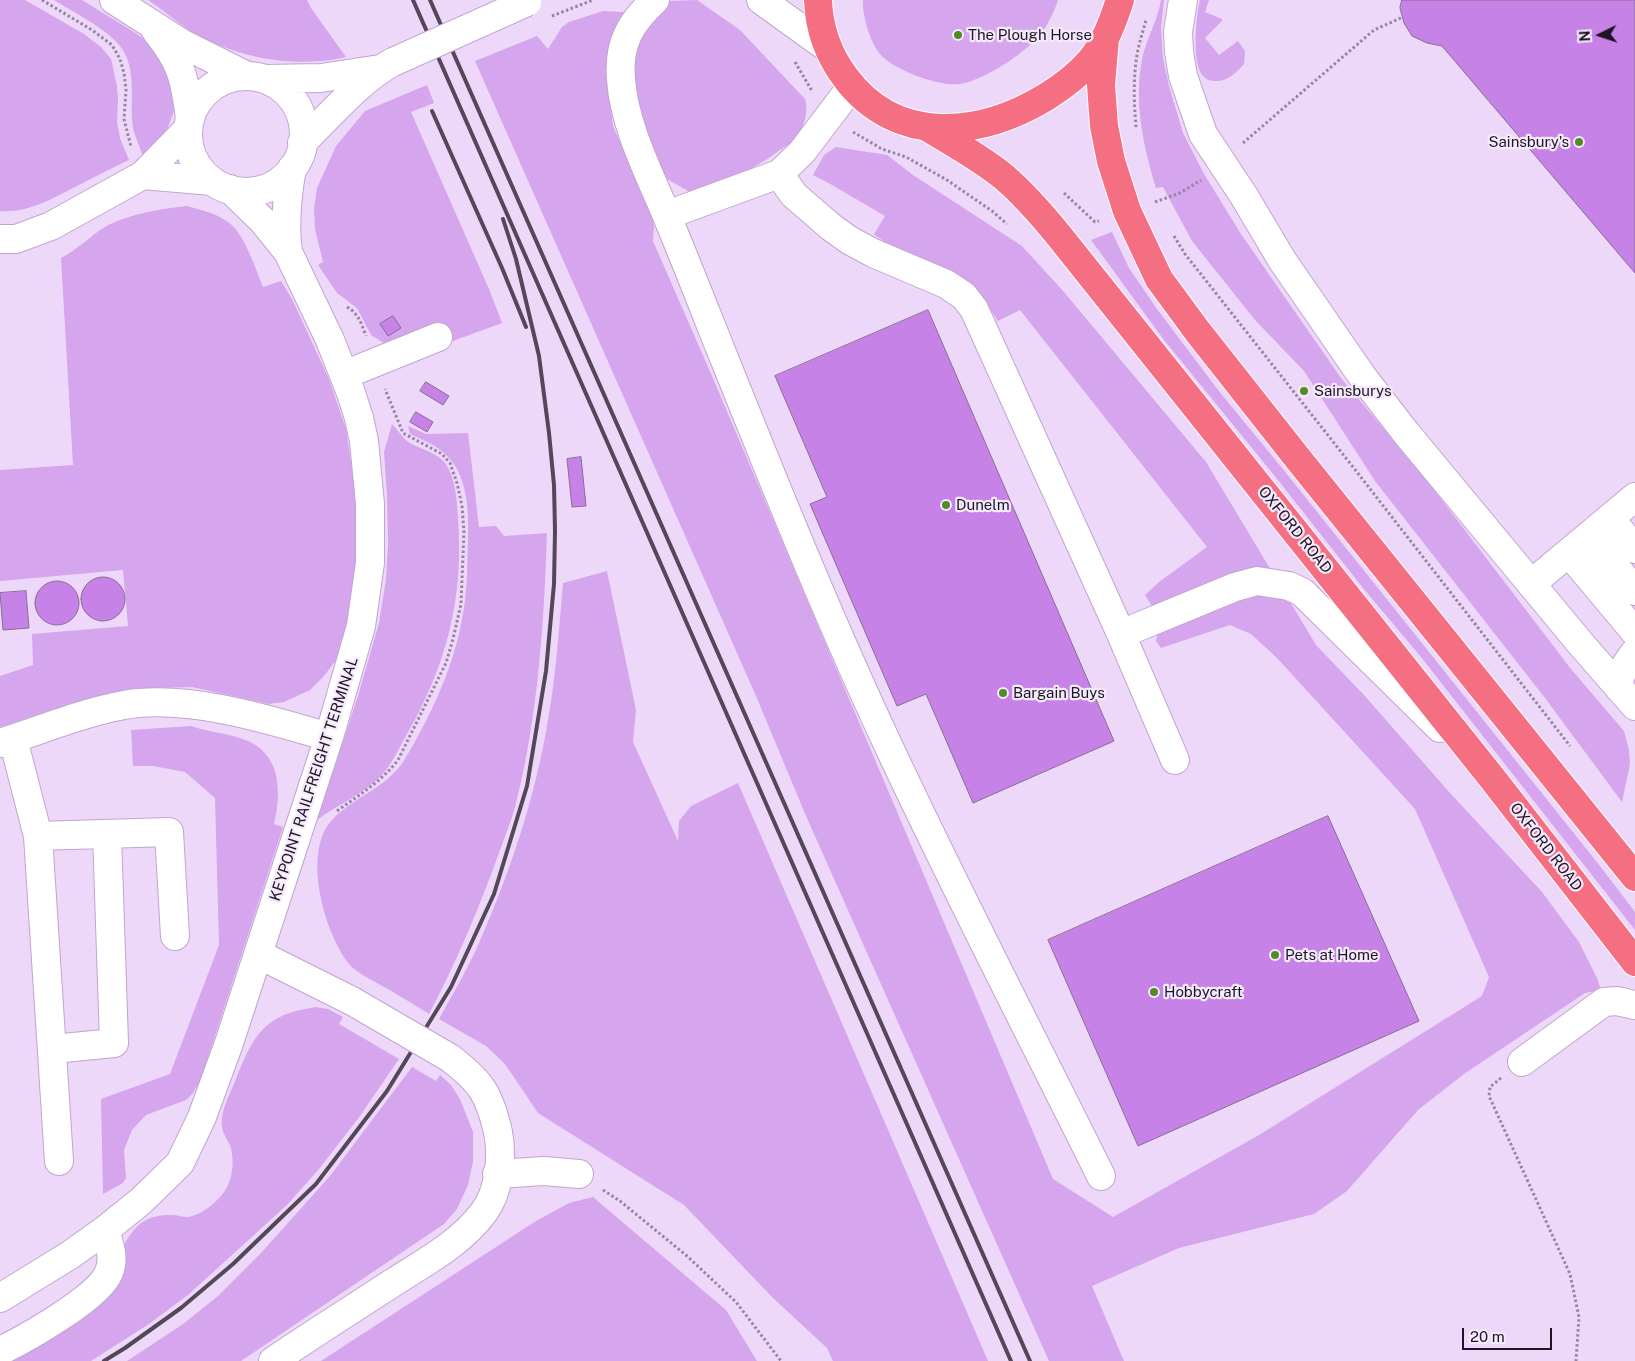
<!DOCTYPE html>
<html>
<head>
<meta charset="utf-8">
<style>
	body { margin:0 }
	#map { position:relative; width:1635px; height:1361px; overflow:hidden; background:#eed8fa; font-family:"Public Sans",sans-serif }
	canvas { display:block }
	.north { position:absolute; left:1575px; top:10px; width:50px; height:50px; -webkit-text-stroke:4px #f5eafb; paint-order:stroke; rotate:266deg; font-size:14px; font-weight:700; line-height:20px; text-align:center; color:#1e1423 }
	.north::after { content:''; display:block; margin:auto; width:18px; height:22px; background:#1e1423; clip-path:polygon(50% 0,100% 100%,50% 72%,0 100%) }
	.scale { position:absolute; left:1462px; top:1328px; width:90px; height:22px; box-sizing:border-box; border:2px solid #1e1423; border-top:0; padding-left:6px; font-size:15px; line-height:18px; white-space:nowrap; color:#1e1423; -webkit-text-stroke:4px #f5eafb; paint-order:stroke }
</style>
</head>
<body>
<div id="map">
<canvas width="1635" height="1361"></canvas>
<div class="north">N</div>
<div class="scale">20 m</div>
</div>
<script>
const ctx = document.querySelector('canvas').getContext('2d');
ctx.lineJoin = 'round';
function fillPath(path, color) { ctx.fillStyle = color; ctx.fill(path, 'evenodd'); }
function strokePath(path, color, width, dash) { ctx.strokeStyle = color; ctx.lineWidth = width; ctx.lineCap = dash ? 'butt' : 'round'; ctx.setLineDash(dash || []); ctx.stroke(path); }
function drawText(font, color, halo, rows, align = 'center') {
  ctx.font = font + ' "Public Sans",sans-serif'; ctx.lineWidth = 4.5; ctx.setLineDash([]); ctx.textBaseline = 'middle'; ctx.strokeStyle = halo; ctx.fillStyle = color; for (const [text, x, y, turn = 0] of rows) {
    ctx.save(); ctx.translate(x, y); ctx.rotate((+turn || 0) * Math.PI / 180); ctx.textAlign = isNaN(turn) ? turn : align; if (halo) ctx.strokeText(text, 0, 0); ctx.fillText(text, 0, 0); ctx.restore();
  }
}
const green = new Path2D(`
	M0 0H25L84 34 101 47 111 59 117 86 118 100 117 122 120 138 129 160C110 169 92 178 73 188 50 200 27 213 0 211Z
	M54 0H82L134 32 147 41 169 71 175 98 174 111 168 127 161 139 143 157C140 147 135 137 133 128 129 101 138 69 120 46 107 29 73 12 54 0Z
	M148 0H307L311 8 346 57C295 69 237 58 192 32 177 22 163 10 148 0Z
	M697 0 740 30 805 99C809 111 804 129 795 139 791 143 785 147 780 150 753 170 725 183 695 195L667 179 645 143 630 79 642 26 668 1Z
	M863 0H1058C1055 10 1049 22 1043 31 1029 51 985 80 960 84 940 87 893 70 880 54 870 42 862 15 863 0Z
	M1161 0H1164L1161 28 1163 58 1169 86 1183 133 1204 174 1241 234 1341 378 1425 478 1571 669 1624 731 1629 750 1630 764 1622 802 1545 698 1375 481 1304 371 1255 320 1192 241 1163 187 1156 188C1143 145 1133 100 1143 55 1148 36 1158 19 1161 0Z
	M1200 0H1209L1205 12 1222 19V21L1205 38 1219 55 1238 41 1245 51 1244 64C1237 72 1227 82 1215 81 1211 81 1207 80 1204 77 1191 66 1196 15 1200 0Z
	M603 11 625 12 634 27 613 72 611 108 613 126 651 213 654 226 653 241 712 376 1053 1179 1113 1217 1259 1135 1482 996 1489 977 1415 809 1277 658 1251 634 1230 625 1161 648 1156 641 1158 632 1250 596 1232 573 1155 611 1145 595 1159 582 1207 547 1020 310 998 321 978 291 962 278 948 270 893 249 874 234 885 216 832 185 813 175 824 155 836 147 887 155 913 175 1022 246 1064 292 1206 462 1316 645 1364 695 1450 793 1542 892 1579 942 1597 978 1601 990 1585 993 1464 1074 1418 1110 1347 1191 1314 1214 1179 1248 1092 1286 1124 1361H1049L806 816 756 696 475 61 537 36 548 49 562 27 569 22Z
	M427 85 434 103 411 112 489 289 502 323 442 345H387L371 335 357 308 337 293 318 265 323 262 315 229 314 208 317 188 336 146 365 111Z
	M187 206C201 210 216 213 228 222 245 234 255 268 263 287L281 281 292 299 329 379 346 429 356 495 357 557 349 619 336 660 324 676 310 690 284 702 269 704 192 687 129 689 58 708 0 727V676L33 665 32 634 128 626 123 570 0 581V470L73 465 61 258C77 250 90 236 105 227 125 215 164 208 187 206Z
	M1112 232 1129 268 1157 309 1218 390 1282 468 1600 866 1635 912V930L1421 657 1363 588 1278 480 1164 340 1091 240Z
	M392 424C398 430 403 439 410 443 422 450 437 452 446 464 456 479 457 501 458 519 464 600 446 666 406 736 398 750 391 766 380 777 362 795 337 805 317 820L358 696 379 623 386 579 388 544 387 495 384 452Z
	M408 426 426 434 468 433 479 527 496 526 504 536 547 533C544 623 538 719 515 807 511 822 505 836 500 850 480 906 457 961 429 1014 412 1003 395 993 377 983 368 978 356 972 349 964 324 932 301 851 333 819 355 796 387 788 405 759 436 707 461 651 466 590 468 572 467 554 468 537 469 510 467 474 446 455 436 445 423 440 410 434Z
	M607 571 636 710 633 742 678 841 679 821 691 806 738 783 988 1361H833L827 1348 773 1298 684 1205 538 1113 505 1064 486 1046 439 1019C451 997 464 975 475 952 508 878 535 800 548 720 556 675 559 629 563 583Z
	M191 726C208 732 226 733 243 739 281 752 282 791 274 824L283 827 201 1079 193 1093 186 1100 146 1115 132 1130 124 1150 126 1178 123 1183 103 1194 101 1099 170 1074 219 945 215 798 185 772 153 766H133L131 730Z
	M316 1007 328 1009 343 1017 339 1024 399 1059 360 1116 319 1169 287 1205 188 1295 149 1324 91 1361H2L122 1248C135 1225 144 1215 172 1215 177 1215 182 1217 187 1217 201 1216 219 1201 226 1189 233 1178 234 1161 231 1148 229 1141 223 1135 222 1127 220 1113 228 1097 234 1084 253 1037 261 1015 316 1007Z
	M412 1067 436 1081 440 1075 451 1085 460 1099 473 1132V1162L468 1185 457 1209 444 1224 241 1361H127L183 1324 218 1296 261 1253 330 1176Z
	M593 1197 726 1310 757 1361H321L536 1221 569 1203Z`);
const building = new Path2D(`
	M1402 0H1635V273L1442 46 1427 43 1412 36 1404 23 1400 8Z
	M928 310 1114 741 973 803 926 694 897 706 810 504 827 497 775 376Z
	M393 316 401 328 388 336 380 324Z
	M426 382 449 396 443 405 420 391Z
	M416 412 433 422 427 432 410 422Z
	M581 457 586 506 572 507 567 459Z
	M81 599a22 22 0 1 1 44 0a22 22 0 1 1-44 0Z
	M35 603a22 22 0 1 1 44 0a22 22 0 1 1-44 0Z
	M26 591 29 628 3 630 0 593Z
	M1328 816 1419 1021 1138 1146 1048 940Z`);
const path = new Path2D(`
	M42 0 92 30 112 45 120 59 124 73 126 90 124 119 131 147
	M552 16 593 0
	M795 62 812 91
	M1136 127C1134 103 1133 79 1137 55 1139 43 1143 31 1146 20
	M853 132 882 149 906 157 947 180 992 211 1007 224
	M1243 143 1374 30 1403 17
	M1064 193 1095 222 1099 221
	M1155 202 1180 193 1201 180
	M1174 236 1185 254 1353 467 1570 746
	M347 307C359 314 361 323 366 336
	M337 811C359 795 381 782 398 760L446 663 453 639 461 604 464 532 462 506 457 483 450 463 442 454 403 433 385 389
	M1501 1078 1490 1087 1489 1096 1570 1274 1579 1317 1576 1361
	M603 1190 620 1201 687 1256 736 1302 781 1361`);
const minor = new Path2D(`
	M114 0 183 44 245 75
	M655 0C630 23 618 44 621 79 624 125 649 173 666 214 682 252 697 290 712 328 771 475 829 621 897 764 962 902 1033 1039 1101 1176
	M761 0 829 49
	M1183 0 1178 32 1179 52 1183 76 1203 134 1244 196 1282 260 1362 376 1406 433 1581 644 1635 706
	M156 31C182 63 185 79 190 119
	M188 134a58 58 0 1 1 116 0a58 58 0 1 1-116 0Z
	M265 79 321 78 380 69
	M302 143C328 117 362 78 393 62
	M779 174 794 195 831 227 849 240 873 253 946 284 964 296 974 309 1121 634 1175 760
	M143 175 212 181
	M667 215 779 174 802 152 852 86
	M0 239H16L51 226 143 175 188 129
	M288 252C284 223 287 196 292 168
	M344 375 438 337
	M1610 518 1635 549
	M1590 535 1635 591
	M1569 553 1635 632
	M1531 584 1635 497
	M1121 634 1235 587 1257 581 1289 586 1302 592 1440 728
	M1619 688C1618 674 1627 663 1635 652
	M13 739 38 836 59 1161
	M0 743C41 730 81 713 124 705 187 694 268 719 329 737
	M38 836 169 832 175 936
	M258 954 352 1001
	M53 1049 114 1043 107 834
	M1522 1062 1604 1002 1617 1001 1635 1005
	M497 1174 544 1171 579 1174
	M0 1298 70 1255 105 1230 141 1201 180 1163 202 1117 229 1043 329 737 361 626 370 563V504L364 441 359 418 351 393 330 340 288 252 263 221 230 189
	M0 1351C25 1339 100 1297 109 1272 115 1257 109 1244 105 1230
	M273 1361C313 1334 354 1308 394 1282 425 1262 461 1243 484 1212 499 1192 503 1157 498 1132 489 1093 481 1082 450 1058`);
const highway = new Path2D(`
	M818 0C819 29 828 54 845 77 896 146 980 137 1046 97 1062 87 1078 75 1090 61 1105 44 1113 21 1120 0
	M1105 38 1101 85 1104 126 1111 161 1127 211 1159 279 1198 332 1299 460 1635 877
	M927 127C953 143 981 158 1004 177 1025 195 1043 216 1060 237L1492 778 1635 962`);
const rail = new Path2D(`
	M413 0 1011 1361
	M430 0 1030 1361
	M432 111 502 268 526 327
	M104 1361 125 1348 181 1308 233 1264 316 1184 387 1091 451 987 494 894 527 786 546 671 554 584 555 531 554 485 549 433 539 356 516 259 503 219`);
const minorBridge = new Path2D(`
	M393 62 527 2
	M352 1001 450 1058`);
const markers = [
	[958,35,5,"#528a25"],
	[1579,142,5,"#528a25"],
	[1304,391,5,"#528a25"],
	[946,505,5,"#528a25"],
	[1003,693,5,"#528a25"],
	[1275,955,5,"#528a25"],
	[1154,992,5,"#528a25"]
];
const poiNames = [
	["The Plough Horse",968,35],
	["Sainsbury's",1569,142,"right"],
	["Sainsburys",1314,391],
	["Dunelm",956,505],
	["Bargain Buys",1013,693],
	["Pets at Home",1285,955],
	["Hobbycraft",1164,992]
];
const streetNames = [
	["OXFORD ROAD",1295,530,51],
	["KEYPOINT RAILFREIGHT TERMINAL",314,779,-72],
	["OXFORD ROAD",1546,847,52]
];
fillPath(green, '#d5a5ed');
fillPath(building, '#c682e6');
strokePath(building, '#866d93', 1);
strokePath(minor, '#c0a5ce', 30);
strokePath(highway, '#fff', 30);
strokePath(path, '#9685a0', 3, [2.5, 2.5]);
strokePath(minor, '#fff', 28);
strokePath(highway, '#f36f81', 28);
strokePath(rail, '#54475a', 4);
strokePath(minorBridge, '#c0a5ce', 30, []);
strokePath(minorBridge, '#fff', 28);
for (const [x, y, r, color] of markers) { const dot = new Path2D(); dot.arc(x, y, r, 0, 2 * Math.PI); ctx.fillStyle = color; ctx.fill(dot); strokePath(dot, '#f5eafb', 2); }
drawText('15px', '#1e1423', '#f5eafb', poiNames, 'left');
drawText('15px', '#1e1423', '#f5eafb', streetNames);
</script>
</body>
</html>
